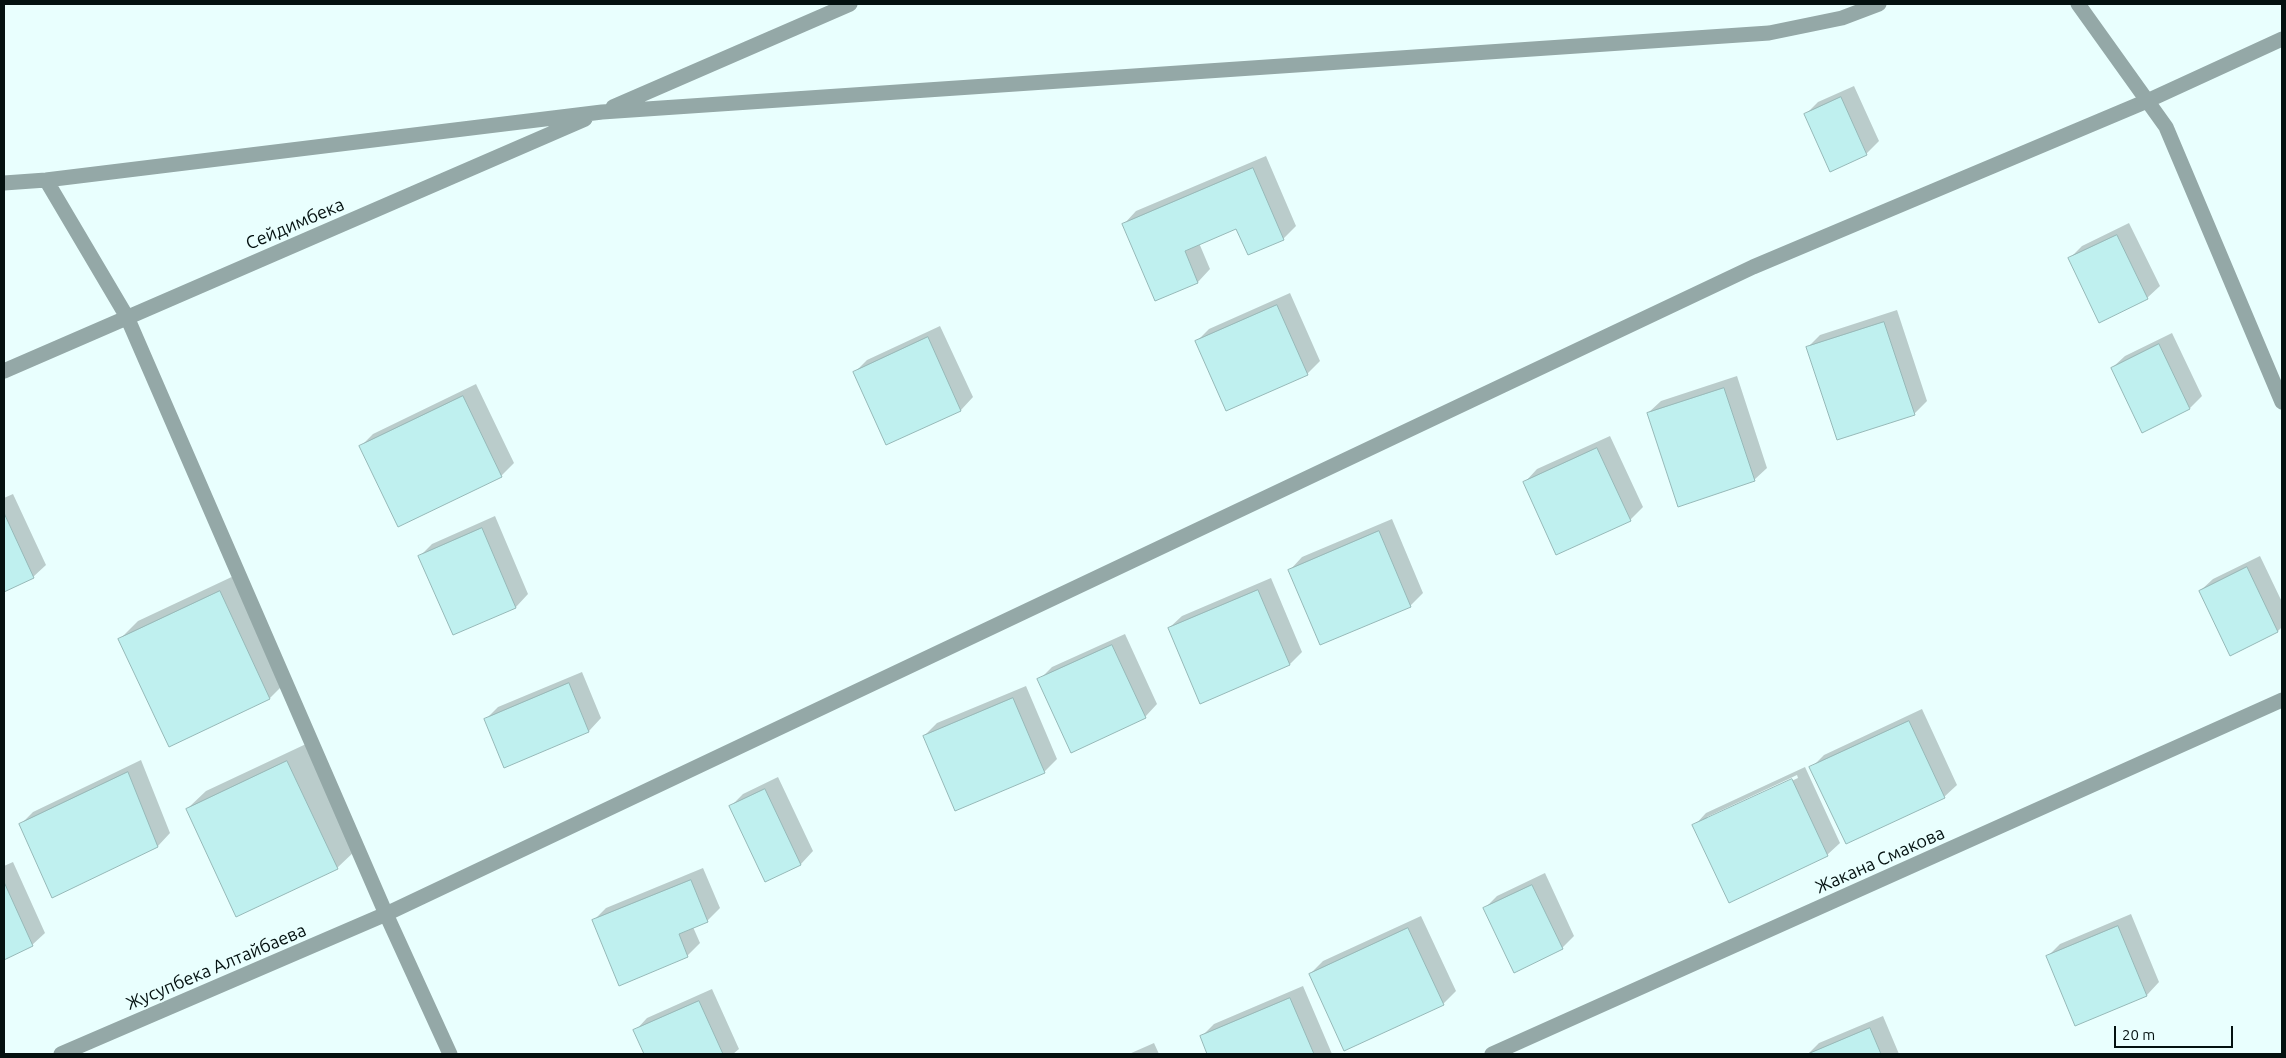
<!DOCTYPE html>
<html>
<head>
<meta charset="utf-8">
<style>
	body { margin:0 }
	#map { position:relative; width:2286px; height:1058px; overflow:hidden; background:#e9fffe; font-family:Ubuntu,sans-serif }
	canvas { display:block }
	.frame { position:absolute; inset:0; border:5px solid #041110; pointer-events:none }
	.scale { position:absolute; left:2114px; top:1026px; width:119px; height:22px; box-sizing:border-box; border:2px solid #041110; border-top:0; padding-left:6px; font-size:15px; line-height:18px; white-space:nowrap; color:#041110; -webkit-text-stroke:4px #e9fffe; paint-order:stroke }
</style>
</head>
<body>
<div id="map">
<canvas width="2286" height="1058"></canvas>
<div class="frame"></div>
<div class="scale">20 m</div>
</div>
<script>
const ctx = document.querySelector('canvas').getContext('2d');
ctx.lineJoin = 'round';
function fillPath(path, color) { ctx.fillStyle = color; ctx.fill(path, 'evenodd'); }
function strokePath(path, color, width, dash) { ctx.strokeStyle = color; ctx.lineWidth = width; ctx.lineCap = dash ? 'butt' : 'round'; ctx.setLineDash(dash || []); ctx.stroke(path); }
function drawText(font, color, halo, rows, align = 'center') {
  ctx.font = font + ' Ubuntu,sans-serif'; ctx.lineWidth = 4; ctx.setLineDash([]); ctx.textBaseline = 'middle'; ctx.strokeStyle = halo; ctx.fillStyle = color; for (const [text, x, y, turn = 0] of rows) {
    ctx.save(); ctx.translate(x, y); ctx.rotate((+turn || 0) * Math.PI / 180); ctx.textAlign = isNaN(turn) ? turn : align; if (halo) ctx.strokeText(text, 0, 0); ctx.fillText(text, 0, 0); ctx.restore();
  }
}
const shadow = new Path2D(`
	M1854 86 1879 141 1866 154 1806 114 1818 102Z
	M1266 156 1296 226 1283 239 1237 227 1199 243 1210 269 1198 282 1156 300 1124 224 1136 211Z
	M2129 223 2160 286 2147 298 2070 258 2082 246Z
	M1290 293 1320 361 1307 374 1197 341 1209 329Z
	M1897 310 1927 401 1914 414 1808 347 1820 335Z
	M940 326 973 397 961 410 887 443 855 372 867 360Z
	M2172 333 2202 396 2190 408 2112 368 2125 356Z
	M1737 376 1767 468 1754 480 1648 413 1661 401Z
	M476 384 514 463 501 476 399 525 361 446 373 434Z
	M1610 436 1643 507 1630 520 1525 482 1537 469Z
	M13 494 46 565 33 577 4 591V498Z
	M495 516 528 594 516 607 454 634 420 556 432 544Z
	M1392 519 1423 593 1410 606 1290 570 1302 557Z
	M2260 556 2282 602V627L2278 631 2230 654 2200 591 2213 579Z
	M238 574 288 680 270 698 169 745 120 639 138 621Z
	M1271 578 1302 652 1290 664 1201 702 1169 628 1182 616Z
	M1125 634 1157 704 1145 717 1039 680 1052 667Z
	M582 672 601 718 589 731 505 766 485 720 498 707Z
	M1026 686 1057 759 1044 772 955 810 924 736 937 723Z
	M1922 709 1957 785 1944 797 1811 768 1824 755Z
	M306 744 356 850 337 868 187 809 206 791Z
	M141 760 170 833 158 846 53 896 20 825 33 812Z
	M1805 767 1840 843 1827 855 1694 826 1706 813ZM1797 775 1798 778 1707 820V817Z
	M778 777 813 851 801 864 765 880 730 807 743 794Z
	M13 862 45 933 32 945 4 959V866Z
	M703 868 720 908 707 921 693 927 700 943 687 956 593 921 606 908Z
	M1545 873 1574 936 1562 948 1484 909 1497 896Z
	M2131 914 2159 982 2147 995 2076 1024 2047 957 2060 944Z
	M1421 916 1456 991 1443 1004 1345 1049 1310 974 1323 961Z
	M1303 986 1332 1054H1209L1201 1037 1214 1024Z
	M712 989 739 1049 733 1054H645L635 1031 647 1018Z
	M1883 1016 1899 1054H1808L1819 1043Z
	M1154 1043 1159 1054H1129Z`);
const building = new Path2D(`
	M1841 97 1867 155 1830 172 1804 114Z
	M1253 168 1284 240 1248 255 1236 229 1185 251 1198 283 1155 301 1122 224Z
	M2117 235 2148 299 2099 323 2068 258Z
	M1277 305 1308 375 1226 411 1195 341Z
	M1884 322 1915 415 1837 440 1806 347Z
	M928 337 961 411 886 445 853 372Z
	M2159 344 2190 409 2142 433 2111 368Z
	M1724 388 1755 481 1678 507 1647 413Z
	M463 396 502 477 398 527 359 446Z
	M1597 448 1631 521 1556 555 1523 482Z
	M4 513 34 578 4 592Z
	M482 528 516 608 453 635 418 556Z
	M1379 531 1411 607 1320 645 1288 570Z
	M2247 567 2278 632 2230 656 2199 591Z
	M1258 590 1290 665 1200 704 1168 628Z
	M220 591 270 699 169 747 118 639Z
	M1112 645 1146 718 1071 753 1037 679Z
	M569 683 589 732 504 768 484 719Z
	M1013 698 1045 773 955 811 923 736Z
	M1909 721 1945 798 1846 844 1809 767Z
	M287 761 338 869 236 917 186 809Z
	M128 772 158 847 52 898 19 824Z
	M1792 779 1828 856 1729 903 1692 825Z
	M765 789 801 865 765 882 729 806Z
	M691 880 708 922 679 934 688 957 619 986 592 920Z
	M4 882 33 946 4 960Z
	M1532 885 1563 949 1514 973 1483 908Z
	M2118 926 2147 996 2075 1026 2046 956Z
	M1408 928 1444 1005 1344 1051 1309 974Z
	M1290 998 1314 1054H1207L1200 1036Z
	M699 1001 723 1054H644L633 1030Z
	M1870 1028 1881 1054H1808Z`);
const minor = new Path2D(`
	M2078 4 2166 127 2282 402
	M613 107 850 4
	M46 180 127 317 386 914 450 1054
	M4 183 46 180 602 112 1769 33 1842 18 1879 4
	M4 371 585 119
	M61 1054 386 914 1753 267 2147 101 2282 39
	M1492 1054 2282 700`);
const streetNames = [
	["Сейдимбека",295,224,-23],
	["Жакана Смакова",1880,860,-24],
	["Жусупбека Алтайбаева",216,967,-23]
];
fillPath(shadow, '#0003');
fillPath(building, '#bff0ef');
strokePath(building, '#96b9b8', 1);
strokePath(minor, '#94a8a7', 15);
drawText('18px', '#041110', '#e9fffe', streetNames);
</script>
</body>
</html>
